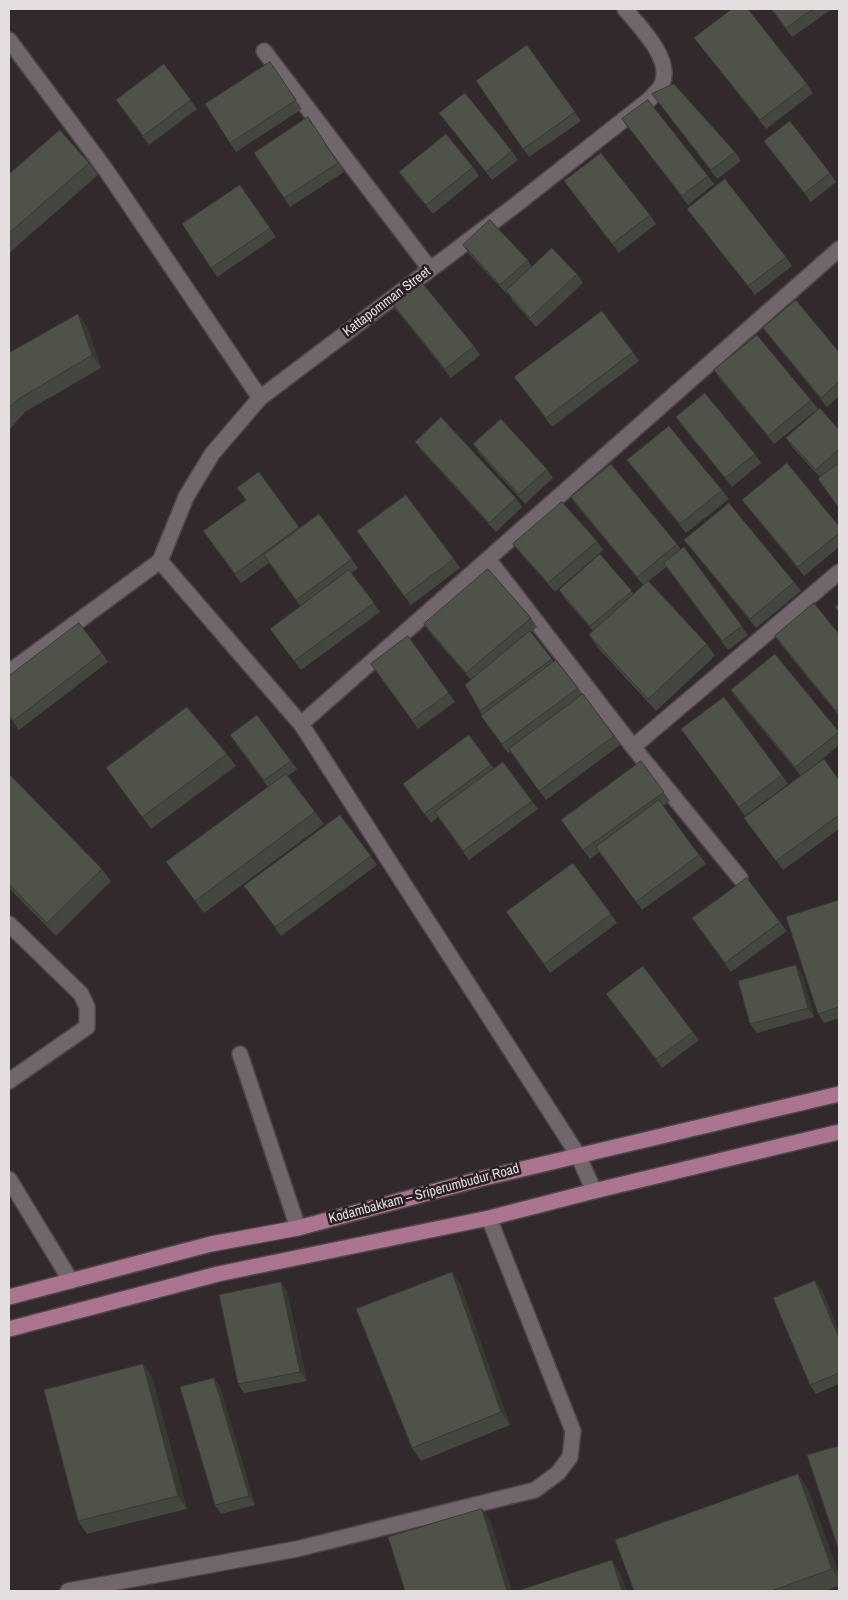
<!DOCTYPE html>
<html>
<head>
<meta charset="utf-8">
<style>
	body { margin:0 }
	#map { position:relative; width:848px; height:1600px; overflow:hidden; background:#32292d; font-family:"Archivo Narrow",sans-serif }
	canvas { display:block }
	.frame { position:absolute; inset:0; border:10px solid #e4dee1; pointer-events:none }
</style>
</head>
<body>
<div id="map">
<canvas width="848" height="1600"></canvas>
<div class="frame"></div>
</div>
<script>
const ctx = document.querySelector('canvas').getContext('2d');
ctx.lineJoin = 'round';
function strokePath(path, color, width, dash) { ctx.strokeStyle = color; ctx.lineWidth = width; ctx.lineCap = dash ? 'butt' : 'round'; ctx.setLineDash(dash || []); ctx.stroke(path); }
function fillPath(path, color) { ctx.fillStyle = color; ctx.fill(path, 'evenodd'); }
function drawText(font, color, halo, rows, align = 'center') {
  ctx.font = font + ' "Archivo Narrow",sans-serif'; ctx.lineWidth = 5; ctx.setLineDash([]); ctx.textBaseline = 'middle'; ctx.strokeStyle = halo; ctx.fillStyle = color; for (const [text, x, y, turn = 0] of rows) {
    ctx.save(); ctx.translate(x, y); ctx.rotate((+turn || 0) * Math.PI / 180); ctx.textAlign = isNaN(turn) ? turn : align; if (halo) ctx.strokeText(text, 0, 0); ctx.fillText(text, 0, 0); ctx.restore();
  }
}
const lane = new Path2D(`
	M240 1054 298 1228
	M68 1591 297 1549 535 1490 558 1473 570 1457 573 1431 489 1218`);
const street = new Path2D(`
	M9 40 106 170 260 398
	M264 51 430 269
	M488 559 633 747 740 878
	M160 561 186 497 212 454 260 398 513 207 650 99C654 94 660 89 662 84 673 59 639 26 625 9
	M301 724 839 249
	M633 747 839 572
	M9 924 81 994 87 1007V1027L9 1081
	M9 1179 71 1281`);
const secondary = new Path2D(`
	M9 672 160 561 301 724 578 1155 594 1191`);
const primary = new Path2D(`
	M9 1297 211 1244 298 1228 480 1179 839 1094
	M9 1329 218 1274 489 1218 594 1191 839 1132`);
const wall = new Path2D(`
	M771 9H832L792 37Z
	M694 38 807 84 813 93 766 129Z
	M527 45 581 121 529 157 476 81Z
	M270 62 302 109 236 152 230 143Z
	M164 64 197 109 149 145 116 100Z
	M652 94 735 152 741 161 717 179Z
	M439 113 512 151 518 160 492 180Z
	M622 119 708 176 714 184 688 205Z
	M314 126 344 172 290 207 254 153Z
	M764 142 830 173 836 182 811 202Z
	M89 163 98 175 9 253V174Z
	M473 167 479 176 433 214 405 181 399 172Z
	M564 181 650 215 656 224 619 253Z
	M240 185 276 237 217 277 182 224Z
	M687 209 786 257 792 266 755 295Z
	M463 245 528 260 532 267 577 274 583 283 536 327 512 300 508 293 507 294 469 254Z
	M391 302 474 346 480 355 451 378 397 311Z
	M87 326 101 368 25 412 9 430V353Z
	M763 328 839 352V396L827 407 769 336Z
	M633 352 639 361 552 427 514 377Z
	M714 370 811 400 818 409 774 444 720 379Z
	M676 417 755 454 761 463 732 487 682 426Z
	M839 430V508L820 477 792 447 786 438Z
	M415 442 516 498 522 507 496 532 421 450Z
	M473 444 547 469 553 478 525 504 479 453Z
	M627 460 722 490 729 499 686 533 634 469Z
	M259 472 300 528 319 514 358 568 351 573 380 612 301 670 276 637 300 606 269 563 241 583 203 531 246 500 237 488Z
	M571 497 677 544 681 550 684 547 748 635 728 650 666 567 649 581 707 644 715 656 656 711 598 648 589 635 593 631 565 599 559 590 632 591 634 594 643 585 577 506Z
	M742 500 839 526V547L804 576 749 509Z
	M357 531 454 559 460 568 411 605Z
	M684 540 794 582 801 591 756 628 691 549Z
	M597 541 603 550 555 592 520 553 513 544Z
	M531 618 537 627 531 632 554 662 556 660 582 695 583 694 620 745 546 800 510 751 508 753 487 725 480 711 471 680 430 633 424 624Z
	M839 634V716L781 645 775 636Z
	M408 636 455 702 418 729 371 664Z
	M102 653 108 662 19 730 9 716Z
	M775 654 839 732V745L807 772 839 780V829L783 870 744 818 801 776 737 699 731 690Z
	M257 715 297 769 288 776 324 824 204 913 166 862 268 787 236 744Z
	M681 729 782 775 788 784 745 816Z
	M469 735 494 769 503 762 538 809 469 860 438 817 431 823 403 784Z
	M227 754 236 766 151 829 106 768Z
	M641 761 670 801 663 806 706 864 642 910 599 852 590 859 567 829Z
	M9 774 102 869 111 881 56 936 9 888Z
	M340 815 377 865 281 936 244 886Z
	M839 900V1018L824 1023 818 1014Z
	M506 912 611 914 617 923 550 973Z
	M780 922 787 931 731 972 698 927Z
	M802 974 814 1017 757 1033 750 1024Z
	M606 994 693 1032 699 1040 662 1068Z
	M452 1272 460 1284 510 1425 421 1461 412 1448Z
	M815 1281 822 1290 839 1332V1384L816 1394 810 1385Z
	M287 1291 307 1381 244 1393 238 1384Z
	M143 1364 152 1377 187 1509 87 1534 78 1521Z
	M214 1378 220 1387 255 1505 221 1514 215 1505Z
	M798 1474 808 1489 839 1575V1586L824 1591H634Z`);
const shadedWall = new Path2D(`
	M78 314 87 326 101 368 92 355Z
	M796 965 802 974 814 1017 808 1008Z
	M452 1272 460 1284 510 1425 501 1412Z
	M815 1281 822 1290 839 1332V1338Z
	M281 1282 287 1291 307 1381 300 1372Z
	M143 1364 152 1377 187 1509 178 1496Z
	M214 1378 220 1387 255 1505 249 1496Z
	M798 1474 808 1489 839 1575V1579L832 1569Z
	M482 1509 491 1522 512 1591H507Z
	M612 1560 620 1573 627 1591H622Z`);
const building = new Path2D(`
	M732 9H748L807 84 760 120 694 38Z
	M772 9H813L786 28Z
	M527 45 575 112 523 149 476 81Z
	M270 62 296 100 230 143 205 104Z
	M164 64 191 100 143 136 116 100Z
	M674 84 735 152 711 170 652 94Z
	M465 93 512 151 486 172 439 113Z
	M648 100 708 176 682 196 622 119Z
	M308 117 338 163 284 198 254 153Z
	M790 121 830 173 804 193 764 141Z
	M60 130 89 163 9 233V174Z
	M446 134 473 167 426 205 399 172Z
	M601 153 650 215 612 244 564 181Z
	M725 179 786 257 748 286 687 209Z
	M240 185 270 228 211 268 182 224Z
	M490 220 528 260 500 285 463 245Z
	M552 248 577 274 530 318 506 291Z
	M419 279 474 346 445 369 391 302Z
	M796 300 839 352V382L821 398 763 328Z
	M602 311 633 352 546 418 514 377Z
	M78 314 92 355 17 400 9 408V353Z
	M757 335 811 400 768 436 714 370Z
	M705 393 755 454 725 478 676 417Z
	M820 408 839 430V449L816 470 786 438Z
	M441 417 516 498 489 523 415 442Z
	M501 419 547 469 519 495 473 444Z
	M669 426 722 490 680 524 627 460Z
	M787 463 839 526V533L798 567 742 500Z
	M839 463V508L818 479Z
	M611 464 677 544 637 577 571 497Z
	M259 472 299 527 235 574 203 531 246 500 237 488Z
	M406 495 454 559 404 596 357 531Z
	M562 502 597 541 548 583 513 544Z
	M729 503 794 582 750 619 684 540Z
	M319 514 352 559 296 600 264 555Z
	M684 547 742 626 722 641 664 563Z
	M600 554 632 591 590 626 559 590Z
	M488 569 531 618 466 673 424 624Z
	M349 570 374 603 294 661 270 629Z
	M648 581 707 644 648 699 589 635Z
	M814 603 839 634V708L836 711 775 636Z
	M839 604V612L835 607Z
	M79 623 102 653 13 721 9 715V676Z
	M530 631 552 659 480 711 465 685Z
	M408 636 449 693 412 720 371 664Z
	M775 654 839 732 795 767 731 690Z
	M556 660 578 688 502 744 481 716Z
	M583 694 614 736 539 791 509 749Z
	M724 697 782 775 739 807 681 729Z
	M187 707 227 754 142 817 106 768Z
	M257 715 291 761 264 780 230 735Z
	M469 735 491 765 424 814 403 784Z
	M824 759 839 780V815L776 861 744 818Z
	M641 761 664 792 583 850 561 820Z
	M503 762 532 801 463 851 435 812Z
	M9 774 102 869 47 923 9 884Z
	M286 774 315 812 195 901 166 862Z
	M659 800 699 855 636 902 596 847Z
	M340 815 371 856 275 927 244 886Z
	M573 863 611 914 544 964 506 912Z
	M747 878 780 922 725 963 692 918Z
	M839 900V1007L818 1014 786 917Z
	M796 965 808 1008 750 1024 738 981Z
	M643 966 693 1032 656 1059 606 994Z
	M452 1272 501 1412 412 1448 356 1309Z
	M815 1281 839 1338V1373L810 1385 773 1298Z
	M281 1282 300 1372 238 1384 219 1295Z
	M143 1364 178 1496 78 1521 44 1390Z
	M214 1378 249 1496 215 1505 180 1387Z
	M839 1446V1551L807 1455Z
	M798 1474 832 1569 771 1591H634L615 1540Z
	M482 1509 507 1591H405L388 1537Z
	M612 1560 622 1591H517Z`);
const streetNames = [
	["Kattapomman Street",387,302,-37],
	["Kodambakkam – Sriperumbudur Road",424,1194,-15]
];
strokePath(lane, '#4f464a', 18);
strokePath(street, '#4f464a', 18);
strokePath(secondary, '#4f464a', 18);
strokePath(primary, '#4f464a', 18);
strokePath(lane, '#71666b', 15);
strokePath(street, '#71666b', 15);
strokePath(secondary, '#71666b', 15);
strokePath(primary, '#ab7590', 15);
fillPath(wall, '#43473f');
fillPath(shadedWall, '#373933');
fillPath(building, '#4e5249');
strokePath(building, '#373933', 1);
drawText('14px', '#e4dee1', '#281f23', streetNames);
</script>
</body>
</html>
